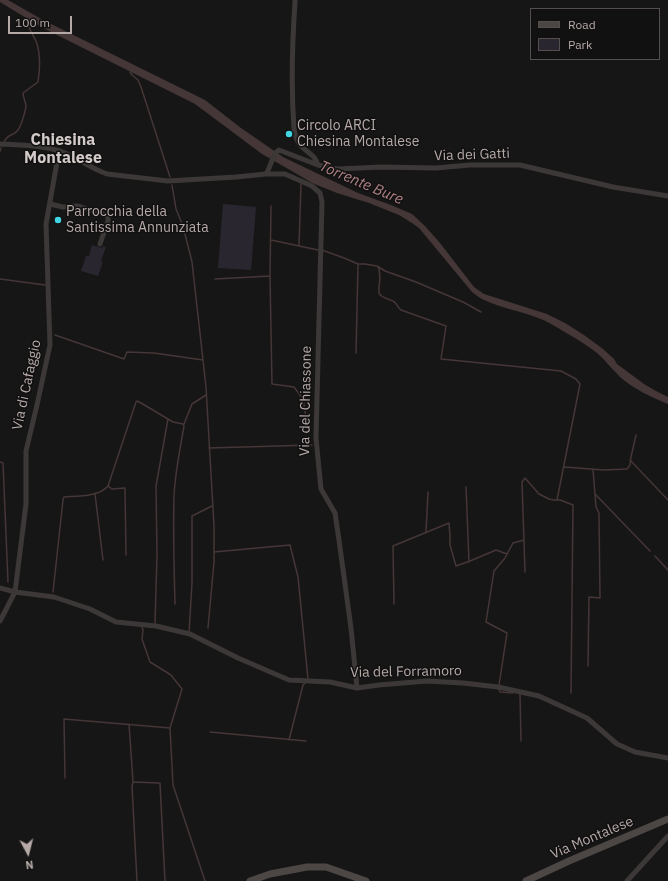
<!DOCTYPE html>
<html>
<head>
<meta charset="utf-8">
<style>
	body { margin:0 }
	#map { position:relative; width:668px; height:881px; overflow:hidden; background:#171616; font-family:"IBM Plex Sans",sans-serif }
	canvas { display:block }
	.legend { position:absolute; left:530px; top:8px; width:130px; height:52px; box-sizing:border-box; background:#121111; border:1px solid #544e4e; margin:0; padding:5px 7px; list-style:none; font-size:12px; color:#b6aaa9 }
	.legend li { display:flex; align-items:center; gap:8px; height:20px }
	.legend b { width:20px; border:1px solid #544e4e }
	.north { position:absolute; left:8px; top:833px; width:40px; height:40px; -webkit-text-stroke:3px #121111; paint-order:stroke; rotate:173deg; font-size:11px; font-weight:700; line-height:16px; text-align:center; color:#b6aaa9 }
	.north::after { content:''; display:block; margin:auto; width:14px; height:18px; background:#b6aaa9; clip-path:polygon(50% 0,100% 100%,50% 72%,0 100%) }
	.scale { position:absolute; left:8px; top:16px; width:64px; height:18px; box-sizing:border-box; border:2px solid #b6aaa9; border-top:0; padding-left:5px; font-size:12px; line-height:14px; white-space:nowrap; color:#b6aaa9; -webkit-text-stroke:3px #121111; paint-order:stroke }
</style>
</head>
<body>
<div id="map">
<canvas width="668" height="881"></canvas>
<ul class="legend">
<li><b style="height:5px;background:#4c4645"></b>Road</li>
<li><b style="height:11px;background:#2a262f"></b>Park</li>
</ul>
<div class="north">N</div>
<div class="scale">100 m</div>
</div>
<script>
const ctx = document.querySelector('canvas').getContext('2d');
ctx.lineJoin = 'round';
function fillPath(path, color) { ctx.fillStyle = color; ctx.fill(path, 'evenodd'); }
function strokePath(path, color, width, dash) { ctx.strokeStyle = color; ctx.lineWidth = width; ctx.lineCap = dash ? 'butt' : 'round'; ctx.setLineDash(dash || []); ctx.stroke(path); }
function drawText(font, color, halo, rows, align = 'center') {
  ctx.font = font + ' "IBM Plex Sans",sans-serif'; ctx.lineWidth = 3; ctx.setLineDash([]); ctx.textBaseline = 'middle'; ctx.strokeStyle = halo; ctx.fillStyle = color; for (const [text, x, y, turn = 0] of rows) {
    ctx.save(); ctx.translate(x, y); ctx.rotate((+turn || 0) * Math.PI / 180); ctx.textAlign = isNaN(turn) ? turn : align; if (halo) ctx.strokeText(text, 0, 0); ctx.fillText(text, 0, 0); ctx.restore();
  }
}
const green = new Path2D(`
	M223 204 256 207 251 270 218 268Z
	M92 245 102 248 103 246 106 247 101 261 103 262 98 276 81 271 86 256H89Z`);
const water = new Path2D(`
	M0 0H8L43 20 205 100 241 128 283 157 358 193 391 205 412 214 425 226 440 243 474 287 484 294 547 314 565 323 584 335 603 349 614 359 617 364 644 384 656 391 668 397V404C653 398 632 388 620 377 612 369 605 360 597 353 583 342 568 334 553 325 531 312 504 310 482 299 478 297 475 294 472 292L419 228 412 223 399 215 369 203 337 193 312 183 297 174 262 154 195 104 43 28 8 7 0 2Z`);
const stream = new Path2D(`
	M130 72 132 75 138 80 141 87 170 177
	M4 142C8 133 14 136 18 130 21 126 26 110 26 105 25 101 23 97 23 93L38 82C40 69 41 54 36 41 32 33 27 26 26 18
	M0 151 1 148
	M172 185 176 209 183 226 192 262 206 387 214 526V562L208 628
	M271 206 270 276 272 384 294 387 303 399 308 430
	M271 240 318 250
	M299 246 301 184
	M322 250 344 258 358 264H365L377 266 385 271 416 282 463 302 481 312
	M378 267C381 273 380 280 379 287 379 288 379 292 379 293 381 298 389 299 393 301 397 303 397 307 401 310L446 326 441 359 561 371 576 379 580 384 557 500
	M0 279 45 285
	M215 279 270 276
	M55 335 124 359 127 352 154 353 203 360
	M356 353 358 264
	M184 424 192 404 206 395
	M209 448 312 445
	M630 460 668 500
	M0 462 3 463 8 582
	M564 467 604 470 627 469 630 465 631 457 636 435
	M108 486 112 489 125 488 126 555
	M466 487 469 562
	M95 494 103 560
	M595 494 650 551
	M426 532 428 492
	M214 552 290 545 298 577 308 679
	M655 556 668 570
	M525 572 522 482 525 478 539 494 549 499 554 500H560L573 505 571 693
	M53 592 63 500 64 497C77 496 99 497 108 486L136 402 137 401 141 403 173 422 183 424
	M175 604C174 568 173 532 174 496 175 473 180 449 184 426L183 424
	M394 604 393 546 449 523 450 536V545L456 566 470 561 496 550 507 554
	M155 624 157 554 156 486 168 419
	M142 627 143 630 142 639 150 662 171 675 182 689 170 728 173 785 205 881
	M189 633 192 583V516L212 506
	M588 666 589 597 600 598 599 513 596 507 593 469
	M499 685 507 633 486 622 494 571 505 558 513 543 524 540
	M499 689 500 692 513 693
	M520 694 521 741
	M129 724 133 782 132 786 137 881
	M210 732 306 741
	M289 740 303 685 306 682
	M65 778 64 719 170 728
	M133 782 160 783 165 881`);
const street = new Path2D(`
	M295 0V3C292 45 291 87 294 129 295 135 297 142 301 146 308 153 315 155 318 165
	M0 144C21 145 44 145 65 153 79 159 92 169 107 174L168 181 236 177 266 174C271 167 272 154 279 150L318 165 330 168 338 169 381 167 436 168 470 165H520L613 187 668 196
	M266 174H285L312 186 320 193 322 202 316 438 321 489 335 513 339 540 351 628 357 688
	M50 204 63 207 77 206 107 215 108 218V221L100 244
	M0 588 15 592 54 597 90 609 116 622 156 626 190 634 238 658 289 680 330 682 357 688 379 685 427 681 463 683 498 687 539 696 587 718 617 744 635 752 668 758
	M0 621 15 592 26 504V451L37 405 50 345 46 224 59 151
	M627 881 668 836`);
const secondary = new Path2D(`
	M250 881 270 874 307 867H326L366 881
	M526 881 569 861 668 819`);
const markers = [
	[289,134,4,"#42d5e3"],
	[58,220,4,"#42d5e3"]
];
const poiNames = [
	["Circolo ARCI",297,126],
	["Chiesina Montalese",297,142],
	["Parrocchia della",66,212],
	["Santissima Annunziata",66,228]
];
const streetNames = [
	["Via dei Gatti",472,155,-2],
	["Via di Cafaggio",27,385,-78],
	["Via del Chiassone",306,401,-89],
	["Via del Forramoro",406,672,-1],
	["Via Montalese",592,838,-23]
];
const waterNames = [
	["Torrente Bure",361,183,23]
];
const quarterNames = [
	["Chiesina",63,140],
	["Montalese",63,158]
];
fillPath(green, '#2a262f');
fillPath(water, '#453637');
strokePath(stream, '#453637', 1.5);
strokePath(street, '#3c3837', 5);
strokePath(secondary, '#4c4645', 7);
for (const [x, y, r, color] of markers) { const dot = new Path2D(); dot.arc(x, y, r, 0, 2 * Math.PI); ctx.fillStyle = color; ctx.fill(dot); strokePath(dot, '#121111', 1.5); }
drawText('14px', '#b6aaa9', '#121111', poiNames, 'left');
drawText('14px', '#b6aaa9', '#121111', streetNames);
drawText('italic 15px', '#af8287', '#121111', waterNames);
drawText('bold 16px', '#d3cbc9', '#121111', quarterNames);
</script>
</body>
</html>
